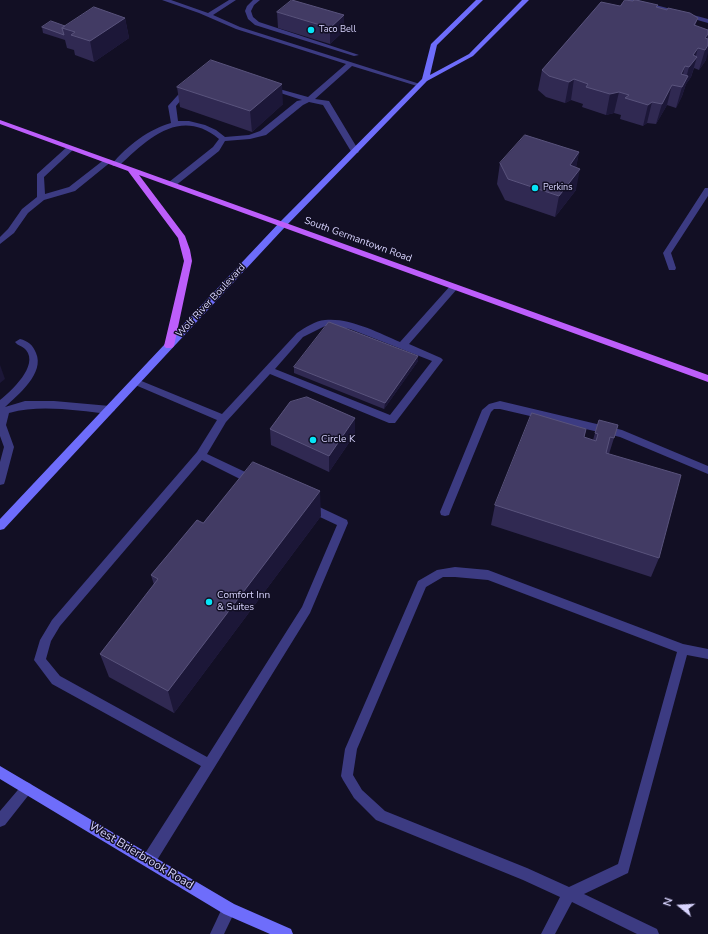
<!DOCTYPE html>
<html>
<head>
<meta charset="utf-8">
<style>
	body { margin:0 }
	#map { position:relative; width:708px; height:934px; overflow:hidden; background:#120f24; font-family:"Nunito Sans",sans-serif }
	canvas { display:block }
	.north { position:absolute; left:660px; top:886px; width:40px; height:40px; -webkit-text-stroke:3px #120f24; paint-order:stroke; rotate:288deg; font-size:11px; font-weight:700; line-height:16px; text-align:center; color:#d8d4fe }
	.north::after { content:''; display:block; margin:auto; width:14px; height:18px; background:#d8d4fe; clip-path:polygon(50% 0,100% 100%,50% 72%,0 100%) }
</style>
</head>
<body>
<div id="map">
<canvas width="708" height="934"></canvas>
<div class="north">N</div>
</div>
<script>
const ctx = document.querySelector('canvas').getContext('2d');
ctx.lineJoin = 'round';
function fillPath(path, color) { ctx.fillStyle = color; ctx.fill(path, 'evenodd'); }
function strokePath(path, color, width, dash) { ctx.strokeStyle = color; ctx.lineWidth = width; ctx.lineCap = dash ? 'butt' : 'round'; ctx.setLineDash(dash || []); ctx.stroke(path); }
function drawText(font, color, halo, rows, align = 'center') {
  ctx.font = font + ' "Nunito Sans",sans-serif'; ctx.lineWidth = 3; ctx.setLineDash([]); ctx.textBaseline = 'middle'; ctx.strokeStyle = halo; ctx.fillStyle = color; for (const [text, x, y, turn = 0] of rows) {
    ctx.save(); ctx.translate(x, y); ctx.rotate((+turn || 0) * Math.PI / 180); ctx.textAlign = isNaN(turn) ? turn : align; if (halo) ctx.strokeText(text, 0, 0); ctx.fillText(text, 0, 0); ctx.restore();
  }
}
const lane = new Path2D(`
	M162 0H171L208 13 229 0H236L213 15 240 27 423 85 417 86 352 66 315 99 329 101 359 151 358 153H352L323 105 309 102 303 105 266 135 250 139 225 141 219 151 175 186H169V182L213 147 219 139C180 107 148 139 119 166H113L112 164C127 146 149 129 171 123L168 106 186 86 192 87 176 106 178 121H189L205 125 216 130 225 137 249 135 260 131 297 101 302 100 268 89V87H272L308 97 346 64 236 29 199 13Z
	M253 0H260L254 5 251 11 253 17 259 22 359 55 354 56 255 25 248 19 245 11 247 6Z
	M627 0H637L708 19V23Z
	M68 146H71L75 148 44 177 45 194 69 187 105 159H108L112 161 75 191 44 200 28 213 14 233 0 244V237L8 229 22 209 37 197V174Z
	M705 188H708V196L671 253 676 268 675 270H669L663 253Z
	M454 284 457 285 458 287 457 289 409 344 441 358 443 360 395 423H389L270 374 226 422 207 454 258 478 259 481 258 484H250L202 460 60 626 51 641 46 659 60 676 207 757 302 607 337 525 305 510 304 507 305 504 309 503 313 504 347 520 348 523 310 613 154 865 149 867 144 865 142 860 144 855 201 766 52 684 34 660 40 640 52 620 197 452 217 420 133 384 131 382 136 379 139 380 222 414 297 333C306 327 315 321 325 320 348 317 380 333 400 342L451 285ZM325 326H332L350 329 432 361 390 415 275 369 303 337Z
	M20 339C28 341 33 345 36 353 45 373 18 395 5 407L25 401H54L110 406 115 410 110 414C77 411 42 404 9 413L6 425 14 447 5 481 4 484 0 485V462L4 447 0 436V400C11 391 39 366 26 350 23 346 18 346 15 342Z
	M500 401 622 430 708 466V474L620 437 500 409H494L491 412 450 512 449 515 445 516 441 515 440 512 482 410 489 404Z
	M455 567 488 570 683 644 708 649V659L687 655 628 873 584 894 657 929 659 934H637L572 902 555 934H541L560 897 523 880 376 820 354 798 343 780 341 776 345 749 418 581 437 570ZM443 577H455L488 580 677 652 618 864 569 887 527 868 385 811 362 790 353 775 357 749 426 587Z
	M27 782 31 784 33 788 31 792 5 825 0 827V811L23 784Z`);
const street = new Path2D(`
	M229 902 234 904 236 909 224 934H210L224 904Z`);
const secondary = new Path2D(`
	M476 0H483L437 45 430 75 469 54 522 0H529L473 56 427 81 285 227 4 529 0 530V519L279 223 422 79 431 44Z
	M0 766 234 904 291 929 293 934H270L224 914 0 779Z`);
const primary = new Path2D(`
	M0 120 708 375V382L139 175 185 236 190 250 192 261 174 346 172 348H166L164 346 184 261 178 238 128 171 0 124Z`);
const wall = new Path2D(`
	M620 6 657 8 698 18 695 26 708 30 706 60 699 70 694 68 691 77 686 84 682 96 676 108 667 105 656 124 647 123 643 126 620 119 621 115 614 113 606 115 582 107 583 104 571 100 565 103 546 97 538 90 542 70Z
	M277 12 344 31 330 44 278 28Z
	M125 18 129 38 94 62 75 55 74 50 67 48 65 40 43 33 42 27 65 26Z
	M177 87 283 104 252 132 180 107Z
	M579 152 576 167V190L555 217 505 200 497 184 500 163Z
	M418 361 384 409 294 373V367Z
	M618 425 609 454 659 558 651 577 491 525 495 505 586 429 584 437 593 440 595 433Z
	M270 429 355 434 329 472 271 445Z
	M321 516 174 713 109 677 100 654 154 585 151 575 203 523Z`);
const shadedWall = new Path2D(`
	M344 15V31L330 44V28Z
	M125 18 129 38 94 62 90 41Z
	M708 34V53L706 60 699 70 705 50V38Z
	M698 48 695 59 697 57 691 77 686 84 682 96 676 108 682 87 685 82 689 67 693 55Z
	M685 66 680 87 681 74Z
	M574 79 571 100 565 103 569 82Z
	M282 84 283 104 252 132 250 111Z
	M672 85 667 105 656 124 662 104Z
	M619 92 614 113 606 115 610 94Z
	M652 102 647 123 643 126 648 105Z
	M579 152 575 173 570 165Z
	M580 169 576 190 555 217 559 196Z
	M418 356V361L384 409 385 403Z
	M0 365 5 379 0 383Z
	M355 418V434L329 472V456Z
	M320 491 321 516 174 713 168 691Z`);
const building = new Path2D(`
	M292 0 344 15 330 28 277 12Z
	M625 0 633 1 634 0H636L658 5 656 7 667 10 668 8 690 13 698 18 694 25 708 30V34L705 38 708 39V45L705 50 698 48 693 55 697 57 689 67 685 66 681 74 688 76 682 87 672 85 662 104 652 102 648 105 625 98 629 95 619 92 610 94 586 87 588 84 574 79 569 82 549 76 542 70 601 2 620 6Z
	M94 7 125 18 90 41 71 35 75 32 62 28Z
	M51 21 65 26 62 28 64 35 42 27Z
	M211 60 282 84 250 111 177 87Z
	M525 135 579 152 570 165 580 169 559 196 508 179 500 163Z
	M329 322 418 356 385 403 294 367Z
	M307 397 355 418 329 456 270 429 290 402Z
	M532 413 586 429 584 437 596 441 598 434 595 433 599 420 618 425 614 438 610 437 606 453 681 475 659 558 495 505Z
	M253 462 320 491 168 691 100 654 158 579 151 575 197 520 203 523Z`);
const markers = [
	[311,30,4,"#06e5f7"],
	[535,188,4,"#06e5f7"],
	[313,440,4,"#06e5f7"],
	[209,602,4,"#06e5f7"]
];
const farPoinames = [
	["Taco Bell",319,30],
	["Perkins",543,188]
];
const streetNames = [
	["South Germantown Road",358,240,20],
	["Wolf River Boulevard",211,301,-47]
];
const poiNames = [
	["Circle K",321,440],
	["Comfort Inn",217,596],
	["& Suites",217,608]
];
const nearStreetnames = [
	["West Brierbrook Road",141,856,31]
];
fillPath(lane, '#3c3b82');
fillPath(street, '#3c3b82');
fillPath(secondary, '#6e6dfb');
fillPath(primary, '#bd5efb');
fillPath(wall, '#302952');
fillPath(shadedWall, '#1c1738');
fillPath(building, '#423b64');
strokePath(building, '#59537c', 1);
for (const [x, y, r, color] of markers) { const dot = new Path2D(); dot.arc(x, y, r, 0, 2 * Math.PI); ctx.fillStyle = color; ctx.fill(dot); strokePath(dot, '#120f24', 1.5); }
drawText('9px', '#d8d4fe', '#120f24', farPoinames, 'left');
drawText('10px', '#d8d4fe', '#120f24', streetNames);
drawText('10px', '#d8d4fe', '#120f24', poiNames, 'left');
drawText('12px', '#d8d4fe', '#120f24', nearStreetnames);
</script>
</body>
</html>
